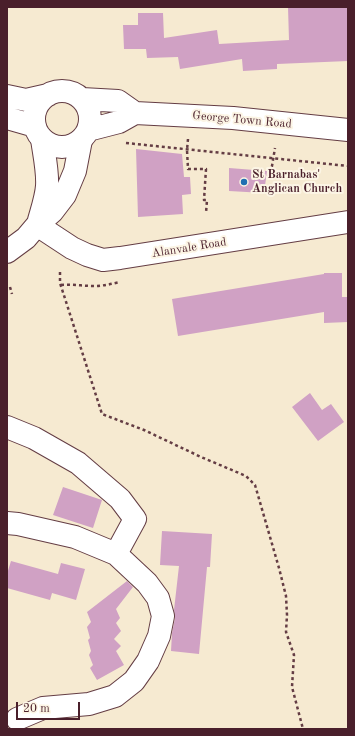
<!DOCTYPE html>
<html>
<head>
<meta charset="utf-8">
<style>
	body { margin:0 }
	#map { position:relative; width:355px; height:736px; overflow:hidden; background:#f6ead1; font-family:"Old Standard TT",serif }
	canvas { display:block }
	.frame { position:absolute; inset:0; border:8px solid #4a1f2b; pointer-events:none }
	.scale { position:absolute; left:16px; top:702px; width:64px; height:18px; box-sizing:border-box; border:2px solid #4a1f2b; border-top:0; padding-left:5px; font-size:12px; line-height:14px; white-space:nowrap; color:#4a1f2b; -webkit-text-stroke:3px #fcf5e5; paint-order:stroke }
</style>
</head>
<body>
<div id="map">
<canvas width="355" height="736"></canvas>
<div class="frame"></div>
<div class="scale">20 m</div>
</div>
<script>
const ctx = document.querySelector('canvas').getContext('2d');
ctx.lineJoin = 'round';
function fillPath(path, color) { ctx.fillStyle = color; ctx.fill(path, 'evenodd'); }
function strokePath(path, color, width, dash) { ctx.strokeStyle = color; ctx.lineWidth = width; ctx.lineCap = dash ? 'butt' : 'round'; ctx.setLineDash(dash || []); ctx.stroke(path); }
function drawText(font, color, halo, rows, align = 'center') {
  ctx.font = font + ' "Old Standard TT",serif'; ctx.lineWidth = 4; ctx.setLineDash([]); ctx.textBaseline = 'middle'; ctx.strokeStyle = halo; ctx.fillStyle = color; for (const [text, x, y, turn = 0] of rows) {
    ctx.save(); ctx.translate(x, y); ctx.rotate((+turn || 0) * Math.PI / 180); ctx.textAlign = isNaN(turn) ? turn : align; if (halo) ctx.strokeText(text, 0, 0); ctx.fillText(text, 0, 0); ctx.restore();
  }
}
const building = new Path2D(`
	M288 7H348V61L277 64V69L243 71 242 59 180 69 178 57 147 58 146 49H124L123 25H138V13H163L164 38 217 30 219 44 289 40Z
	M136 149 182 154 184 177H190L191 194 182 195 183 214 138 217Z
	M229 168 267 171 264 193 229 191Z
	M324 273H342V297H348V322L324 323V312L178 336 172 299 324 274Z
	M310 393 322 410 331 404 344 422 318 441 292 407Z
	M63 487 102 500 93 528 53 515Z
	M162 531 212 534 210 567H207L199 654 171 651 172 633 175 618 174 610 179 566 160 565Z
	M11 561 58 574 61 563 85 569 76 600 52 593 50 600 7 588V574Z
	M127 581 133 587 116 609 120 618 116 623 121 631 114 639 121 646 116 651 124 665 97 680 90 668 93 665 89 655 91 651 88 640 90 638 87 627 91 622 87 612Z`);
const path = new Path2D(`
	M188 139 187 150 188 169H206L204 200H207L206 213
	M126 143 348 166
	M269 178V172L272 166 275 148
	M60 272V283L102 414 144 430 201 457 246 476 255 485 279 568 286 596 287 615 286 632 294 655 292 687 303 729
	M61 285C72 284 83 286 94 286 103 286 111 284 120 282
	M10 287 12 294`);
const minor = new Path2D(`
	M38 224C41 212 46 199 47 186 48 171 44 154 42 139
	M37 225 72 248 87 255 103 260 120 258 348 222
	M7 252 26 238 37 225 52 212 65 195 75 171 81 140
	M7 427 34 438 78 463 120 499 135 519 116 554
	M7 523 18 524 75 537 116 554 147 583 158 598 163 616 159 636 148 661 134 681 115 696 89 704 43 708 17 719`);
const major = new Path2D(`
	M34 119a28 28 0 1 1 56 0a28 28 0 1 1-56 0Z
	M7 96 26 100 48 95
	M82 99 118 101 135 113 233 118 348 130
	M7 118 35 126
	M88 130 119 122 135 113`);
const markers = [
	[244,182,4,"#1f6fb2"]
];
const streetNames = [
	["George Town Road",242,120,5],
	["Alanvale Road",189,248,-9]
];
const poiNames = [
	["St Barnabas'",252,175],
	["Anglican Church",252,189]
];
fillPath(building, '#d0a1c4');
strokePath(minor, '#643d44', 24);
strokePath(major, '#643d44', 24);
strokePath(path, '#643d44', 2.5, [3, 3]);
strokePath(minor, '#fff', 22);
strokePath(major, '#fff', 22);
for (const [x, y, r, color] of markers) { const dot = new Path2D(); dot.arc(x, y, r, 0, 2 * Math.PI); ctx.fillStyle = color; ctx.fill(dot); strokePath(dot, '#fcf5e5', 1.5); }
drawText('12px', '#4a1f2b', '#fcf5e5', streetNames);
drawText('bold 12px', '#4a1f2b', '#fcf5e5', poiNames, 'left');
</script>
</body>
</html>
